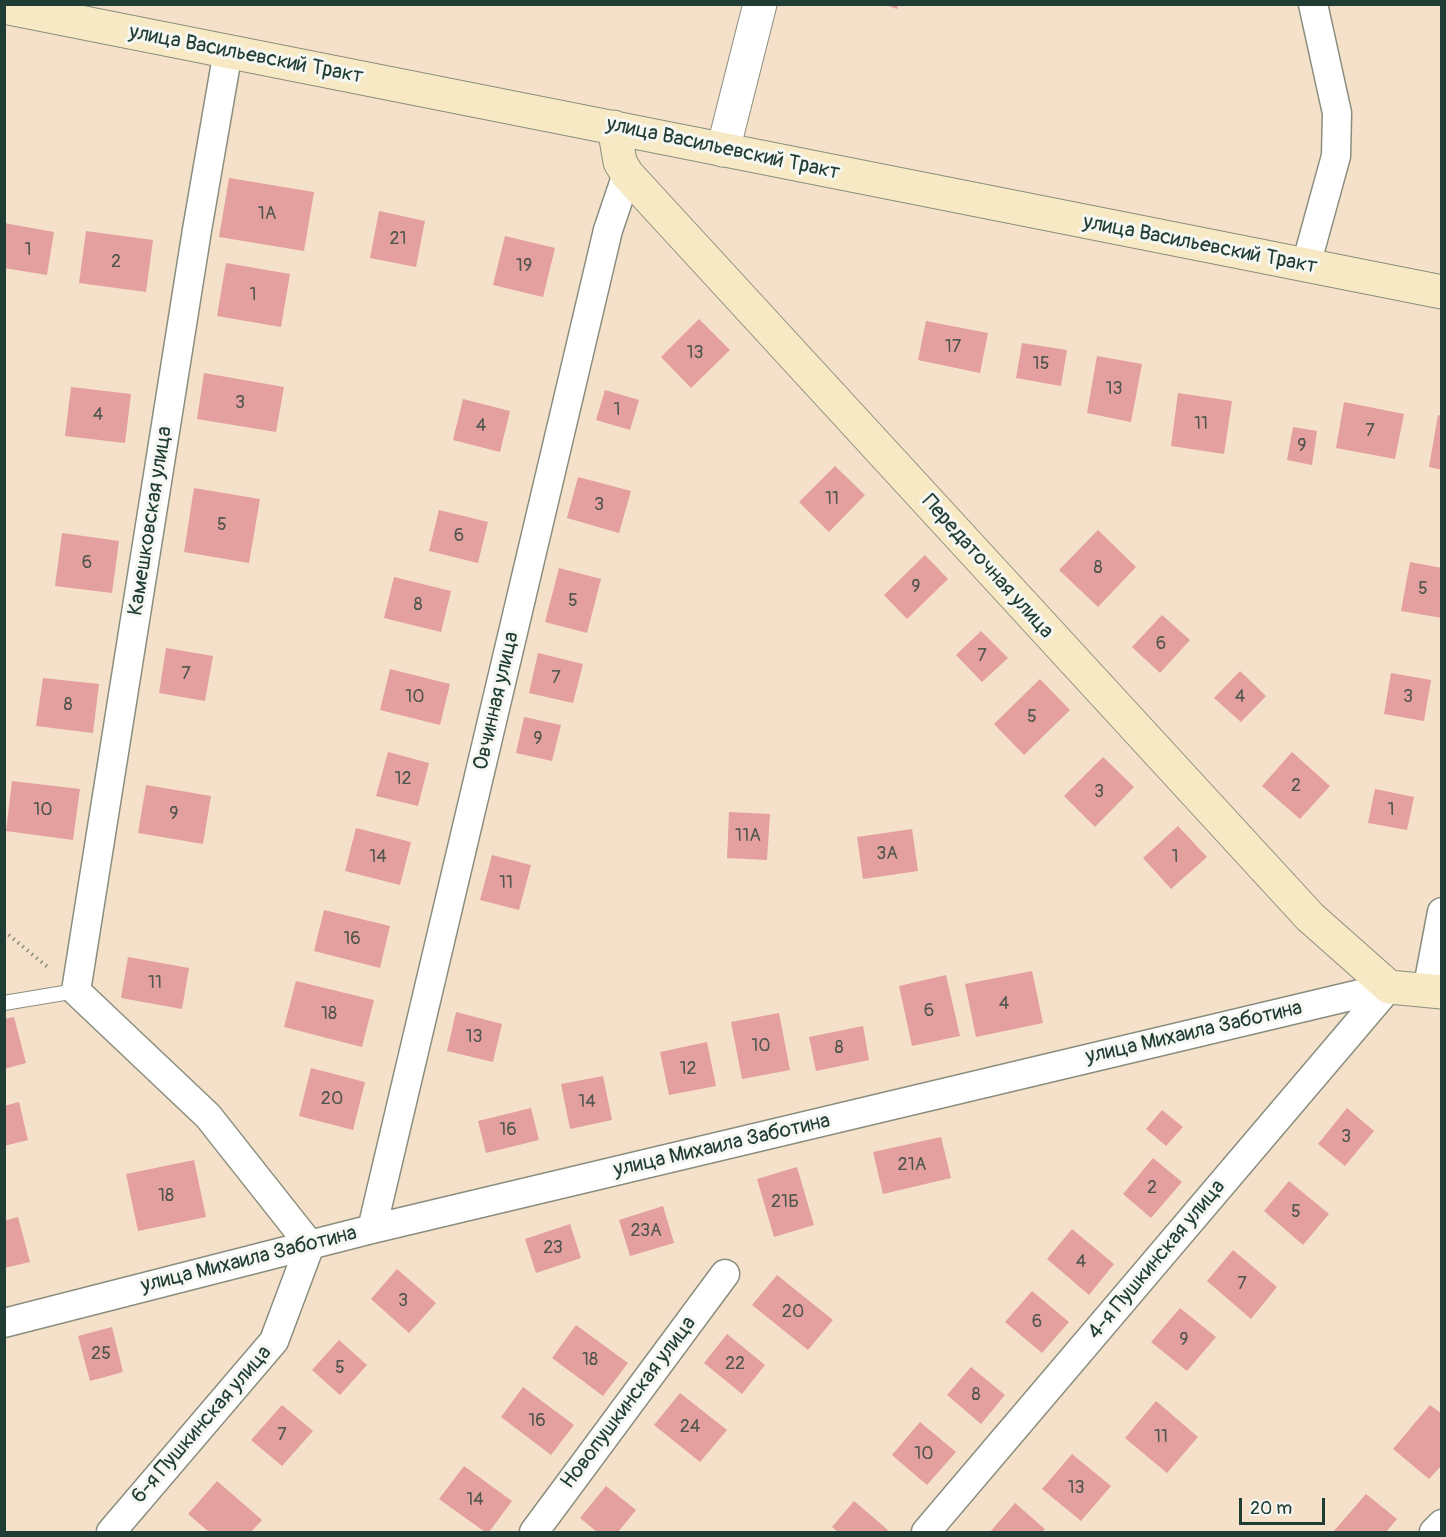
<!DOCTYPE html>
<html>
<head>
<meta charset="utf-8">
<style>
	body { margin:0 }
	#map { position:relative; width:1446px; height:1537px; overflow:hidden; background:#f5e0c9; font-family:Pangolin,sans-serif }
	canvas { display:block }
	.frame { position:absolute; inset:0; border:6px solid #1f3d34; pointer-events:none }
	.scale { position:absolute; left:1239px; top:1498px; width:86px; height:27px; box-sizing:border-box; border:3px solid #1f3d34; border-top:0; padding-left:8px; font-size:18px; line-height:21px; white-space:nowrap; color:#1f3d34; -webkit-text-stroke:4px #f6f6f2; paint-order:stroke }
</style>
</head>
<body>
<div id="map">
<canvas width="1446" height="1537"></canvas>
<div class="frame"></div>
<div class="scale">20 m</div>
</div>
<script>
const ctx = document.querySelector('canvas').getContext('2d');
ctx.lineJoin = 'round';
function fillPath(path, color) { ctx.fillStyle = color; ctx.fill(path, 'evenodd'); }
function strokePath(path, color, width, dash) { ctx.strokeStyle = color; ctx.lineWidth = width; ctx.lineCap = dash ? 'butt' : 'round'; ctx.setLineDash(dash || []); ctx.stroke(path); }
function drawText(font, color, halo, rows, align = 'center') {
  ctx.font = font + ' Pangolin,sans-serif'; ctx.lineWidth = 6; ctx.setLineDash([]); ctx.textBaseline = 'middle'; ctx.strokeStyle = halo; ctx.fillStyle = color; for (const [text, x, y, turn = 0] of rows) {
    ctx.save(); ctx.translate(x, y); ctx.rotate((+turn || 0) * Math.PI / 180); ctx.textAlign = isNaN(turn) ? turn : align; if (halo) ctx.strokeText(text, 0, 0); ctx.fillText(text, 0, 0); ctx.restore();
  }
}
const building = new Path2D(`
	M883 4H898L897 9Z
	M229 178 314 192 304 251 219 237Z
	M379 211 425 221 416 267 370 258Z
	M4 223 54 232 47 275 4 268Z
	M86 231 153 240 146 292 79 283Z
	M505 236 555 248 543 297 493 285Z
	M226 263 290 274 281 327 217 316Z
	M699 319 730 350 691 388 661 357Z
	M926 321 988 333 980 373 918 360Z
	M1022 343 1067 350 1061 386 1016 378Z
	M1097 356 1142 364 1131 422 1087 413Z
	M204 373 284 387 276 432 197 419Z
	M71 387 131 394 125 443 65 436Z
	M605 390 639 400 630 430 596 420Z
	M1178 393 1232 401 1224 454 1171 446Z
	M463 399 510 411 500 452 453 440Z
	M1344 402 1404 414 1395 459 1336 448Z
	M1438 415 1442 416V470L1429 467Z
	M1293 427 1317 431 1312 465 1287 460Z
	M835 466 865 495 829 532 799 502Z
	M578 477 631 491 619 533 567 518Z
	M194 488 260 499 249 563 184 552Z
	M439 510 488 522 478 563 429 551Z
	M1098 530 1136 567 1098 607 1059 570Z
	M62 533 119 541 112 593 55 586Z
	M925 555 948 579 907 619 884 595Z
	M1410 562 1442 568V618L1401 611Z
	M559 568 601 579 587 633 545 622Z
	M394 577 451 591 441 632 384 618Z
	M1162 615 1190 640 1160 673 1132 647Z
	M981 631 1008 658 982 682 956 655Z
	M166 648 213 656 205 701 159 693Z
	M538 653 583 664 573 703 529 693Z
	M390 669 450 684 440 725 380 710Z
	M1240 671 1266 696 1241 722 1214 698Z
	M1391 673 1431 680 1424 721 1384 714Z
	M43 678 99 684 93 733 36 726Z
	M1040 679 1070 710 1024 755 994 724Z
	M524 717 561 725 552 761 516 753Z
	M388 752 429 763 418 806 376 796Z
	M1292 752 1330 786 1300 819 1262 786Z
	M1103 757 1134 787 1095 827 1064 796Z
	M12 781 80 789 73 840 6 831Z
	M146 785 211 796 203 844 138 833Z
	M1375 789 1414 797 1407 830 1368 823Z
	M729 812 770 814 767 860 727 858Z
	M1178 826 1207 857 1171 889 1143 858Z
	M356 828 411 842 400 885 345 871Z
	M912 829 918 871 863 879 857 837Z
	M492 855 531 865 519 910 480 900Z
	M324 910 390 926 380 968 314 951Z
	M128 957 189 968 182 1009 121 998Z
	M1032 971 1043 1023 976 1037 965 984Z
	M946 975 960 1036 912 1046 899 986Z
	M296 981 374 1000 362 1047 284 1027Z
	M456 1012 502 1024 493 1062 447 1051Z
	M779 1013 790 1070 742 1079 731 1022Z
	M14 1017 26 1063 4 1069V1019Z
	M863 1026 869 1060 816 1071 809 1037Z
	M707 1042 716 1086 669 1095 660 1052Z
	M311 1068 365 1082 353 1130 299 1116Z
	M603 1076 612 1120 570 1129 561 1084Z
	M19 1102 28 1140 4 1146V1106Z
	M531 1108 539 1140 486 1153 478 1121Z
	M1347 1108 1374 1131 1345 1166 1318 1144Z
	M1162 1110 1183 1127 1166 1146 1146 1129Z
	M941 1137 951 1178 883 1194 873 1152Z
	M1153 1158 1182 1182 1151 1218 1123 1194Z
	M194 1160 206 1217 138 1231 126 1174Z
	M797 1167 814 1225 774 1237 757 1179Z
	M1289 1181 1329 1214 1303 1245 1264 1211Z
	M663 1206 674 1243 630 1256 619 1220Z
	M18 1217 30 1262 4 1268V1221Z
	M570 1224 581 1258 536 1273 525 1239Z
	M1072 1229 1114 1264 1089 1295 1047 1259Z
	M1233 1250 1277 1287 1251 1319 1207 1281Z
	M397 1269 436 1303 409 1333 371 1299Z
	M777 1275 833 1320 808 1350 752 1305Z
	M1032 1291 1069 1322 1042 1353 1005 1322Z
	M1180 1308 1216 1337 1187 1371 1151 1342Z
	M576 1325 628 1363 603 1396 552 1358Z
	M112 1327 123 1372 90 1381 78 1336Z
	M727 1334 765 1365 742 1394 704 1363Z
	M339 1340 367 1365 340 1395 312 1370Z
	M971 1367 1005 1395 981 1424 947 1395Z
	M523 1387 574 1425 551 1455 501 1417Z
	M680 1393 727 1430 700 1462 654 1425Z
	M1156 1401 1198 1437 1167 1473 1125 1438Z
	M282 1405 313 1431 282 1466 251 1440Z
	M1430 1405 1442 1414V1465L1429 1479 1393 1449Z
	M920 1422 956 1452 927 1485 892 1455Z
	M1072 1454 1111 1486 1081 1521 1042 1489Z
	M464 1466 512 1501 489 1532H485L439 1499Z
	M217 1481 262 1520 251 1532H209L188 1514Z
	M606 1486 636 1510 618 1532H597L580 1518Z
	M1366 1494 1397 1519 1386 1532H1333Z
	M854 1501 888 1530 886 1532H838L832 1527Z
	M1015 1503 1045 1529 1042 1532H990Z`);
const path = new Path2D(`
	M4 931 50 969`);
const service = new Path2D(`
	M4 1003 76 991`);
const minor = new Path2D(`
	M1306 265 1336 156 1337 113 1313 4
	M1427 991 1442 912
	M372 1229 608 230 627 174
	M4 1323 372 1229 1389 987
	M111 1532 274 1341 310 1245 208 1116 76 991 197 230 228 51
	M534 1532 725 1274
	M926 1532 1389 987
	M1434 1532 1442 1524`);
const tertiary = new Path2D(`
	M723 150 760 4`);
const secondary = new Path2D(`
	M4 7C483 102 962 198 1442 292
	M614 127 620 162 627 174 1310 917 1389 987 1442 992`);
const numberNames = [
	["1А",267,214],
	["21",398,239],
	["1",28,250],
	["2",116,262],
	["19",524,266],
	["1",253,295],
	["17",953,347],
	["13",695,353],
	["15",1041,364],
	["13",1114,389],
	["3",240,403],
	["1",617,410],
	["4",98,415],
	["11",1201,424],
	["4",481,426],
	["7",1370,431],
	["9",1302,446],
	["11",832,499],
	["3",599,505],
	["5",222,525],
	["6",459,536],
	["6",87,563],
	["8",1098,568],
	["9",916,587],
	["5",1423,589],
	["5",573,601],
	["8",418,605],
	["6",1161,644],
	["7",982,656],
	["7",186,674],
	["7",556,678],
	["10",415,697],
	["4",1240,697],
	["3",1408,697],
	["8",68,705],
	["5",1032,717],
	["9",538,739],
	["12",403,779],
	["2",1296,786],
	["3",1099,792],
	["10",43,810],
	["1",1391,810],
	["9",174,814],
	["11А",748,836],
	["3А",887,854],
	["14",378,857],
	["1",1175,857],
	["11",506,883],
	["16",352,939],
	["11",155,983],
	["4",1004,1004],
	["6",929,1011],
	["18",329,1014],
	["13",474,1037],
	["10",761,1046],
	["8",839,1048],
	["12",688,1069],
	["20",332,1099],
	["14",587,1102],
	["16",508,1130],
	["3",1346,1137],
	["21А",912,1165],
	["2",1152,1188],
	["18",166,1196],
	["21Б",785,1202],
	["5",1296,1212],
	["23А",646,1231],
	["23",553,1248],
	["4",1081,1262],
	["7",1242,1284],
	["3",403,1301],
	["20",793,1312],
	["6",1037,1322],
	["9",1184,1340],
	["25",101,1354],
	["18",590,1360],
	["22",735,1364],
	["5",340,1368],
	["8",976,1395],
	["16",537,1421],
	["24",690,1427],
	["7",282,1435],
	["11",1161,1437],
	["10",924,1454],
	["13",1076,1488],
	["14",475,1500]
];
const streetNames = [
	["улица Васильевский Тракт",246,55,11],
	["улица Васильевский Тракт",723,149,12],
	["улица Васильевский Тракт",1200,245,11],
	["Камешковская улица",151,521,-81],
	["Передаточная улица",987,567,48],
	["Овчинная улица",497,701,-77],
	["улица Михаила Заботина",1194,1033,-13],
	["улица Михаила Заботина",722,1146,-13],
	["улица Михаила Заботина",249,1260,-14],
	["4-я Пушкинская улица",1157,1260,-50],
	["Новопушкинская улица",629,1403,-53],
	["6-я Пушкинская улица",202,1425,-49]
];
fillPath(building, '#e4a09e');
strokePath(service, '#8a8e7e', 16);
strokePath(minor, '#8a8e7e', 31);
strokePath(tertiary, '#8a8e7e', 35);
strokePath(secondary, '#8a8e7e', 35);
strokePath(path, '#8a8e7e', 4, [1.5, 4.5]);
strokePath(service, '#fff', 14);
strokePath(minor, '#fff', 28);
strokePath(tertiary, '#fff', 33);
strokePath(secondary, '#f7e9c3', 33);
drawText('18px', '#50564e', null, numberNames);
drawText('21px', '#1f3d34', '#f6f6f2', streetNames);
</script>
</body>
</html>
